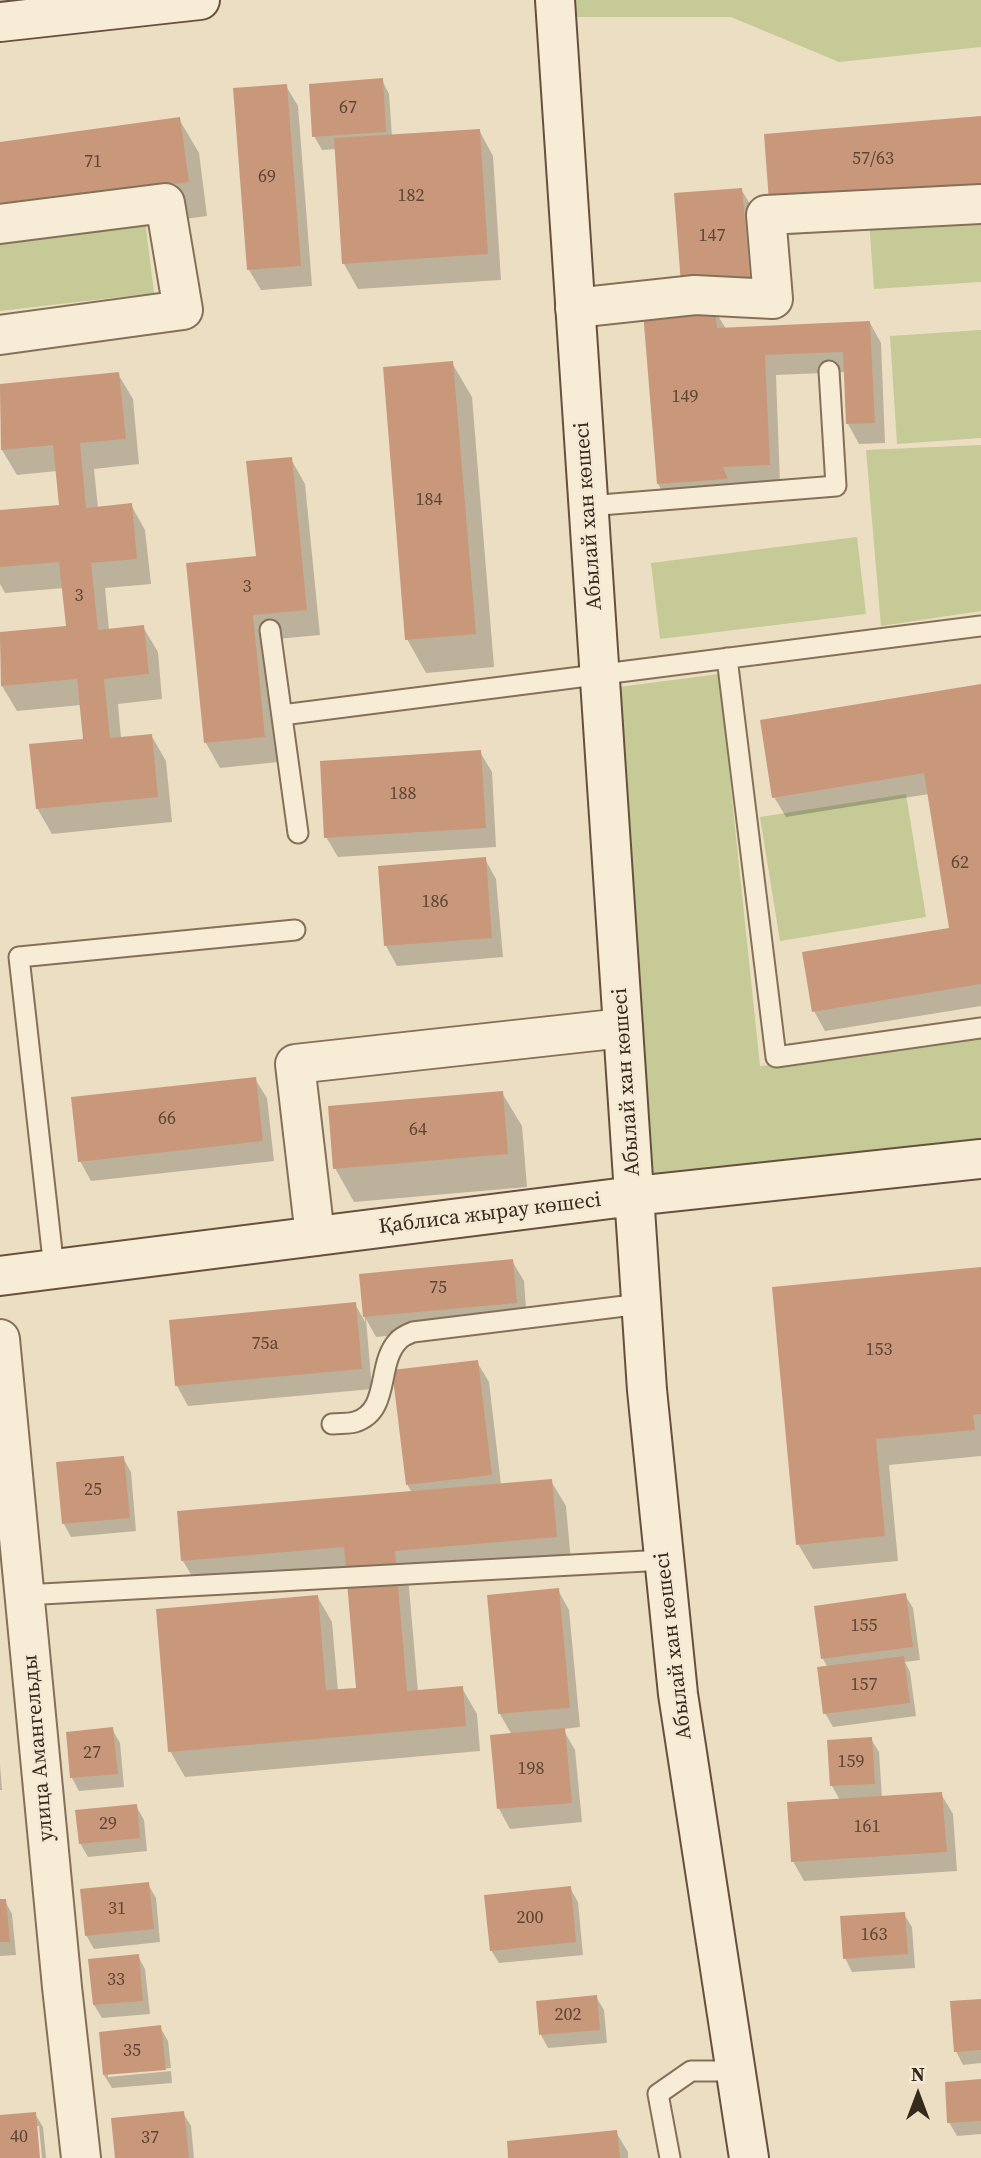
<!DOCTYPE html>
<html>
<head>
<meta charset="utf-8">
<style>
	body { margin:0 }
	#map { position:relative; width:981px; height:2158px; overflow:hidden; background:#ecdec2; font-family:"Source Serif 4",serif }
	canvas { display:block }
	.north { position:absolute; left:883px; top:2060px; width:70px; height:70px; -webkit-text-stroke:5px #f4e9d2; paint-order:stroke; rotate:0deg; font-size:19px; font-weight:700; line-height:28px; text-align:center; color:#36291e }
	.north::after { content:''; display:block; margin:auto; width:24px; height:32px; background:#36291e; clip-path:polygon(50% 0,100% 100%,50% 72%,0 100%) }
</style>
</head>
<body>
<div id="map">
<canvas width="981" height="2158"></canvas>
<div class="north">N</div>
</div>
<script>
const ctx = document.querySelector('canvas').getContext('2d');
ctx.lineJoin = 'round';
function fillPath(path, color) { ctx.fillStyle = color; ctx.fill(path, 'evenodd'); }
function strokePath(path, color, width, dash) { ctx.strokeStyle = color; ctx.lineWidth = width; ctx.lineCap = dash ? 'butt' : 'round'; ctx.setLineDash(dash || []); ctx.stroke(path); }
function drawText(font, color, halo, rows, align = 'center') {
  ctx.font = font + ' "Source Serif 4",serif'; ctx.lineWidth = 5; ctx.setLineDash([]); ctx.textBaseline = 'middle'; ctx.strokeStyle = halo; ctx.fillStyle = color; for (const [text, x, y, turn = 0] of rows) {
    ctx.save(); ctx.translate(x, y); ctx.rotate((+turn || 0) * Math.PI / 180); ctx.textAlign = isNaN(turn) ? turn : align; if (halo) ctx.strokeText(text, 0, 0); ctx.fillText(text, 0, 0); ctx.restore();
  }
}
const green = new Path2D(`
	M565 0H981V47L839 62 731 17H564Z
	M981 211V282L874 289 869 220Z
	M145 220 154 293 0 311V238Z
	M981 330V438L897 444 890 336Z
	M981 445V611L881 626 866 450Z
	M857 537 866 614 660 639 651 563Z
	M719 674 760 1066 981 1039V1140L647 1178 611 688Z
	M906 794 926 917 780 941 760 817Z`);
const shadow = new Path2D(`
	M382 80 389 94 392 136 479 130 493 156 501 280 358 289 344 264 336 149 322 150 314 136Z
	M286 86 298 106 312 286 261 290 249 270Z
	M981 118V220L790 235 771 201Z
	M179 119 199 153 207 216 0 244V144Z
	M741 189 753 209 760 298 676 195Z
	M714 309 726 329 870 323 881 343 885 443 859 444 848 424 846 372 776 375 780 484 670 504 658 484 645 314Z
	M452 363 472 397 494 667 426 673 407 639Z
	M118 374 133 399 139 464 94 469 98 508 131 505 145 530 151 584 105 588 109 630 143 627 158 652 162 699 118 704 121 738 151 735 166 761 172 822 52 834 37 808 85 741 81 705 17 711 2 686 0 634 67 627 64 588 5 593 0 584V512L61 506 57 471 17 475 2 450 0 386Z
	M291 459 305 484 320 635 266 640 278 762 220 768 206 743 258 558Z
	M981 686V1006L825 1031 814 1011 951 930 929 794 786 817 774 797Z
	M480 752 492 772 496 847 338 857 326 837Z
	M485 859 496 879 503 957 397 966 386 946Z
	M255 1079 267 1098 274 1161 91 1181 80 1161Z
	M502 1093 522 1126 527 1187 354 1202 335 1168Z
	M512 1261 524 1281 527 1322 376 1337 366 1319 372 1389 188 1406 177 1386 171 1321 355 1304 365 1322 361 1276Z
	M981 1269V1456L889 1465 898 1561 813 1569 798 1544Z
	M477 1362 489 1382 501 1485 551 1481 566 1506 571 1562 408 1576 418 1692 462 1688 477 1714 480 1751 185 1777 170 1751 317 1596 332 1622 338 1691 358 1690 348 1573 198 1586 183 1561 179 1513 412 1493 407 1484Z
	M123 1458 131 1472 136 1531 71 1537 64 1524Z
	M558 1590 569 1610 580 1727 563 1729 575 1750 582 1822 510 1829 499 1809 512 1735 500 1714Z
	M905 1595 913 1608 920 1660 905 1662 910 1672 916 1716 833 1727 825 1713 828 1668 823 1659Z
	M112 1729 120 1743 124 1787 79 1791 72 1778 67 1733Z
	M871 1739 879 1752 882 1798 941 1794 953 1814 957 1871 804 1881 793 1861 840 1800 832 1786Z
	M0 1765 2 1790H0Z
	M136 1806 144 1820 147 1851 88 1857 80 1843Z
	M148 1884 156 1898 160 1942 94 1949 86 1935Z
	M570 1888 578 1902 583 1955 499 1963 491 1950Z
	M0 1901H5L12 1914 16 1955 0 1956Z
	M904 1914 912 1927 915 1968 852 1972 845 1958Z
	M138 1956 145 1969 150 2014 102 2018 94 2005Z
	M596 1997 604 2010 607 2043 548 2048 541 2035 538 2003Z
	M981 2000V2063L963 2065 956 2051Z
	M160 2027 168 2041 171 2068 108 2073V2077L171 2071 172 2083 112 2088 104 2075Z
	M981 2081V2134L957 2136 949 2122Z
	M183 2113 191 2126 194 2158H117Z
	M35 2114 43 2127 46 2158H42L39 2126H36L39 2158H0V2117Z
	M616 2132 628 2152V2158H510Z`);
const building = new Path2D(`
	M383 78 386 132 312 137 309 84Z
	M287 84 301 266 247 270 233 88Z
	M981 116V185L769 202 764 134Z
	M180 117 189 182 0 208V142Z
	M480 129 488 254 342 264 334 138Z
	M742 188 750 279 681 284 674 193Z
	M715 307 717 328 870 321 875 423 846 424 843 352 765 355 770 465 723 467 728 479 657 484 643 312Z
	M453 361 476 634 405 640 383 367Z
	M119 372 126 439 80 443 86 508 132 503 137 559 91 563 98 630 144 625 149 674 104 679 110 738 152 734 158 797 36 809 29 744 83 739 77 679 1 686 0 632 66 626 59 562 0 567V510L59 505 53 445 1 450 0 384Z
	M292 457 307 610 253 615 265 737 204 743 186 563 256 556 246 461Z
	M981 684V984L812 1012 802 952 949 928 924 773 772 798 760 720Z
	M481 750 486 828 324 838 320 761Z
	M486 857 492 938 384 946 378 866Z
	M256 1077 263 1141 78 1162 71 1097Z
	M503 1091 508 1154 333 1169 328 1106Z
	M513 1259 517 1303 363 1317 359 1274Z
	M981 1267V1414L973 1415 975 1430 876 1439 885 1536 796 1545 772 1287Z
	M356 1302 362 1369 175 1386 169 1320Z
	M478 1360 492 1475 406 1485 392 1370Z
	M124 1456 130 1518 62 1524 56 1462Z
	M552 1479 557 1537 395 1551 407 1691 463 1686 466 1726 168 1752 156 1609 318 1595 326 1690 356 1688 344 1547 181 1561 177 1511Z
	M559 1588 570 1708 498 1714 487 1595Z
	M906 1593 913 1647 821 1659 814 1606Z
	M904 1656 910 1703 823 1714 817 1667Z
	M113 1727 118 1774 70 1778 66 1732Z
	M565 1728 572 1803 497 1809 490 1735Z
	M872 1737 875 1784 830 1786 827 1740Z
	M942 1792 947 1852 791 1862 787 1802Z
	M137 1804 140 1838 79 1844 75 1810Z
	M149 1882 154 1929 85 1936 80 1889Z
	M571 1886 576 1942 490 1951 484 1895Z
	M0 1899H6L10 1942H0Z
	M905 1912 908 1954 843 1959 840 1916Z
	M139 1954 143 2001 93 2005 88 1959Z
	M597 1995 600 2030 539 2035 536 2001Z
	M981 1999V2050L954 2052 950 2001Z
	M161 2025 166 2070 103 2075 99 2032Z
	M981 2079V2121L947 2123 945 2082Z
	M184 2111 189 2158H115L111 2118Z
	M36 2112 40 2158H0V2115Z
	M617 2130 620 2158H508L507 2141Z`);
const lane = new Path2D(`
	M588 506 836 486 829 371
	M270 630 298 833
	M727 658 776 1057 981 1028
	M282 715 981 626
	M54 1269 19 957 295 930
	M332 1424C339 1423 348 1424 355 1422 391 1411 376 1364 398 1341 401 1337 408 1334 413 1332L641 1304
	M24 1595 664 1560
	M670 2158 658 2094 691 2071H735`);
const street = new Path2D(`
	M0 224 165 203 183 310 0 335
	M575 308 695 295 773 299 766 215 981 204
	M315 1236 295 1064 623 1028
	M0 1339 62 1987 81 2158`);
const secondary = new Path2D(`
	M555 0 647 1390 678 1694 749 2158
	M0 22 200 0
	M0 1276 634 1196 981 1159`);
const numberNames = [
	["67",348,108],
	["57/63",873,159],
	["71",93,162],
	["69",267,177],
	["182",411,196],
	["147",712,236],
	["149",685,397],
	["184",429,500],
	["3",247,587],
	["3",79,596],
	["188",403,794],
	["62",960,863],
	["186",435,902],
	["66",167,1119],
	["64",418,1130],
	["75",438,1288],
	["75а",265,1344],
	["153",879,1350],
	["25",93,1490],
	["155",864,1626],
	["157",864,1685],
	["27",92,1753],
	["159",851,1762],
	["198",531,1769],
	["29",108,1824],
	["161",867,1827],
	["31",117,1909],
	["200",530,1918],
	["163",874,1935],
	["33",116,1980],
	["202",568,2015],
	["35",132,2051],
	["40",19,2137],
	["37",150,2138]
];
const streetNames = [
	["Абылай хан көшесі",589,516,-94],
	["Абылай хан көшесі",627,1082,-94],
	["Қаблиса жырау көшесі",490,1214,-7],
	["Абылай хан көшесі",674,1646,-97],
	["улица Амангельды",39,1748,-95]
];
fillPath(green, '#c5ca97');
fillPath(shadow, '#0003');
fillPath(building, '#c9987a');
strokePath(lane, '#85705a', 23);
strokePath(street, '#85705a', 42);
strokePath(secondary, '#67513e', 42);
strokePath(lane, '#f7ecd5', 19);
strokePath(street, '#f7ecd5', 38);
strokePath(secondary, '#f7ecd5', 38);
drawText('18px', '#5b4535', null, numberNames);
drawText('21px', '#36291e', '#f4e9d2', streetNames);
</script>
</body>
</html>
